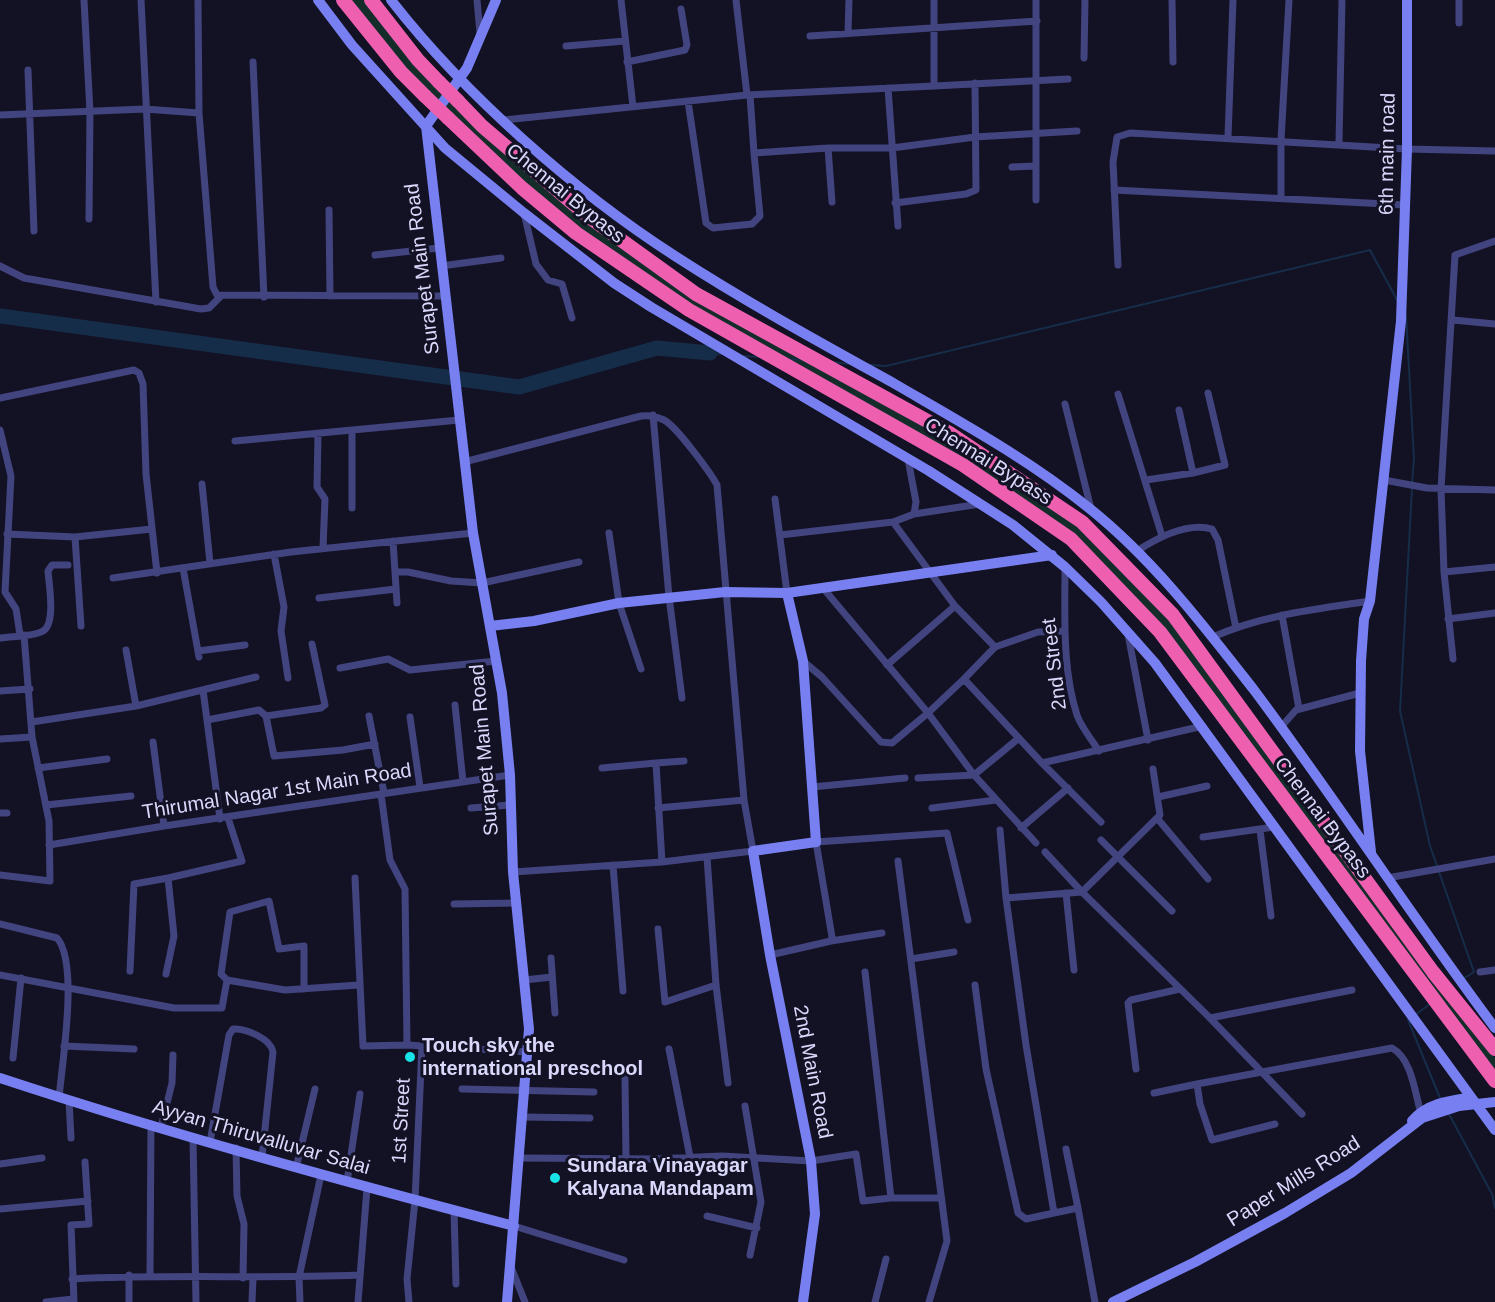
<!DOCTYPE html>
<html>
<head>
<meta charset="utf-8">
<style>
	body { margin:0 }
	canvas { display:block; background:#131124 }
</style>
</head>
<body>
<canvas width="1495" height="1302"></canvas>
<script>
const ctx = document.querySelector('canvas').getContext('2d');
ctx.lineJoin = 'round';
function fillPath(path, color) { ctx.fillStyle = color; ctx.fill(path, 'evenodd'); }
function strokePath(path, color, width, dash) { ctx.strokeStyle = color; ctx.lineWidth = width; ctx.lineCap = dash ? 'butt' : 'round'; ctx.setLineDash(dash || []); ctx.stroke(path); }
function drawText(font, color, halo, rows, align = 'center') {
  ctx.font = font + ' Arial,sans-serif'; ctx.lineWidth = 6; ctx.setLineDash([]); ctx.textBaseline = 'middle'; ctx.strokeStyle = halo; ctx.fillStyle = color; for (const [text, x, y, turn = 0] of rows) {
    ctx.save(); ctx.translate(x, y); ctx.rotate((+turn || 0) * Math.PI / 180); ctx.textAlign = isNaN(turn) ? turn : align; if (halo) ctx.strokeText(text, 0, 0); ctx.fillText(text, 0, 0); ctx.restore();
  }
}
const green = new Path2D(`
	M349 0H364L392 36 633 253 950 439 1078 523 1165 613 1386 916 1495 1058V1069L1440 1002 1223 712 1076 538 715 320 585 234 514 177 428 94Z`);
const stream = new Path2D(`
	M1406 315 1414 459 1412 483
	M710 353 721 354
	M742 356 760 357
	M787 359 805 360
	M832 362 850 364
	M871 365 886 366 1370 250 1397 300
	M1412 488 1400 711 1430 846 1474 972 1463 979
	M1415 1015 1430 1004
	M1410 1018 1408 1020 1440 1098
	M1449 1114 1492 1194 1495 1208`);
const river = new Path2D(`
	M0 316 519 387 657 348 710 353`);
const street = new Path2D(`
	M84 0 90 112 89 219
	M141 0 156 302
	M198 0 199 113 213 287 217 295 445 296
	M477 0 480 33
	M621 0 633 107
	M736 0 747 95 934 86
	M934 0V86L1068 79
	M1036 0V200
	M1172 0 1173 62
	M1459 23V0
	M848 33 849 0
	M810 36 1037 21
	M566 46 625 41
	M1084 58 1085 0
	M253 62 264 297
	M627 62 685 50 687 45 681 9
	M28 70 34 231
	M888 88 898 226
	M750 95 754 153 828 148H892L975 137 1077 131
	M688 101 706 223 713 228 752 224 760 216 754 153
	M0 115 145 109 199 113
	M504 120 747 95
	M1228 137 1233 0
	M1339 143 1342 0
	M828 148 832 202
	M1012 167 1036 166
	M1114 190 1405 205
	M1281 198V140L1289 0
	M895 203 966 194 976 190 975 83
	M329 210 330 296
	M524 213 536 264 548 280 562 284 572 318
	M375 255 439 248
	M1118 265 1113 162 1117 137 1130 133 1407 149 1495 151
	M0 266 24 278 201 309 209 308 220 297
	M441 266 501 258
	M1453 320 1495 324
	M1118 394 1162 536
	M0 398 134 370 139 373 143 384 146 474 157 573
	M1065 404 1091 509
	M1179 410 1193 473
	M653 415 669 597 682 698
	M0 430 11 476 5 592 16 609 20 635
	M318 435 317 487 325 499 323 548
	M235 441 459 420
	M464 462 641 416C649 415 656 416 664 420 676 426 710 472 717 485L744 800 753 851 662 862 513 872
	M1146 480 1193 473 1225 465 1208 393
	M1384 480 1427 488 1495 490
	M202 484 210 563
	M775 499 787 593
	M352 508V431
	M914 514 980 504
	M893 522 955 606 995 647
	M609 533 619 603 641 669
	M7 534 75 537 152 529
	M780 535 893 522 914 514 916 502 908 459
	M75 537 81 626
	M393 541 397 603
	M1137 551C1157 538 1187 522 1212 529L1218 540 1236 628
	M274 554 284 607 281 631 288 678
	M1065 567C1065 615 1062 669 1077 715 1081 727 1092 740 1099 751
	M183 568 199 657
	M395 572H408L451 581 482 583 579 562
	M1444 572 1495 567
	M113 578 291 552 473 533
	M319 598 396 589
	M1282 615 1299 709
	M1448 619 1495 613
	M1065 631 1038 632 995 647 964 679 1042 763 1203 726
	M1128 634 1148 740
	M1213 637C1262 615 1317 609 1370 601
	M0 638C12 636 33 637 43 631 56 624 49 585 48 571L52 565H68
	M312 644 325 705 321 708 266 716 274 756 343 750 375 744
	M126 650 136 706
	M198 651 245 645
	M1453 659 1444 572 1441 489 1455 255 1495 241
	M803 661 822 677 881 742 892 743 928 713 823 588
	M887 665 955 606
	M340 668 388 659 410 670 496 661
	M964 679 928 713 974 775 1036 843
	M203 690 220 819
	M0 691 30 689
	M455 705 463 782
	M369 716 384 793
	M410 717 420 787
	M207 720 259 710 266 716
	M32 722 136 706 256 677
	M1281 727 1296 710 1360 693
	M0 739 32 737
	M153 742 164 826
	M1042 763 1101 822
	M38 768 107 759
	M602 768 656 763
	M918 778 974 775 1019 738
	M812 787 905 778
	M381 794 390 860 405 889 407 1045
	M1158 797 1207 786
	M46 805 131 796
	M471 808 510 805
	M658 808 744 800
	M932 808 996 800
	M0 813H7
	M1157 818 1208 879
	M1021 828 1068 788
	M1000 830 1006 898
	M1260 830 1271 916
	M1203 837 1274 827
	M1101 840 1172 911
	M49 845 164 826 510 775
	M1045 852 1082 892 1160 815 1153 769
	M707 857 716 985 728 1083
	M898 861 947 1241 929 1302
	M662 862 656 763 684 761
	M613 865 623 991
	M0 875 50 881 49 821 32 737 24 635
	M355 878 363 1046 407 1045 528 1052
	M1387 878 1495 859
	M1066 893 1074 970
	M454 904 517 903
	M0 924 57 938C79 963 62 1063 59 1098
	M658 929 665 1002 716 985
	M831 941 882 933
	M770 955 831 941 832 937 816 842 947 833 968 920
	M551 958 555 1013
	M911 959 954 952
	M130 971 134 884 168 878
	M865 972 891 1198H940
	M1480 972 1495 970
	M166 974 174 936 168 878 242 861 228 818
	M0 975 174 1008H222L227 980
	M227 980 221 974 230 912 269 901 279 949 304 946V989
	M227 980 285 990 359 985
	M524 980 552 977
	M975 985 986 1069 1018 1213 1026 1219 1054 1213
	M1210 1018 1352 990
	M64 1046 134 1049
	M669 1049 690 1157
	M13 1058 21 978
	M1136 1069 1128 1003 1131 1000 1180 989
	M625 1078 626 1159
	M462 1089 594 1092
	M1154 1093 1197 1084
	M69 1101 71 1138
	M745 1106 761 1202 750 1255
	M523 1117 590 1118
	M1275 1124 1212 1140 1200 1104 1197 1084 1392 1048C1412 1059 1415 1093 1421 1114
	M161 1127 172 1083 173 1055
	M193 1138 196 1302
	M210 1142 229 1035 233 1029C246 1028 271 1039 273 1052L262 1157
	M236 1148 237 1196 244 1224 243 1278
	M1066 1149 1078 1208 1054 1213 1026 1045 1006 898 1082 892 1210 1018 1302 1114
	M519 1158 655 1159 722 1156 811 1161 856 1154 863 1201 891 1198
	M0 1164 42 1158
	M296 1168 315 1089
	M347 1182 360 1094
	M1078 1208 1095 1302
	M0 1209 88 1201
	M454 1210 456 1284
	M707 1216 757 1228
	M514 1226 624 1260
	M511 1267 525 1302
	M129 1275V1302
	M150 1275 151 1124
	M72 1279C167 1274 263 1279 359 1275
	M46 1302 73 1299
	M74 1302 71 1225 89 1224 85 1162
	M252 1302 253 1278
	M300 1302 299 1277 321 1175
	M358 1302 367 1188
	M409 1302 407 1279 415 1200 422 1046
	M875 1302 886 1259`);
const secondary = new Path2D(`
	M318 0 352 45 445 148 524 213 614 283 651 307 929 471 1013 525 1065 567 1101 602 1155 663 1495 1130
	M391 0C465 95 574 191 675 256 746 302 821 343 895 384 962 423 1028 459 1089 508 1153 559 1204 626 1254 690 1337 801 1412 917 1495 1028
	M426 126 473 533 502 693 510 775 513 872 529 1029 507 1302
	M426 126 467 68 496 0
	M787 593 803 661 816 842 753 851 770 955 811 1161 815 1214 803 1302
	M490 626 534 621 619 603 725 592 787 593 1052 555
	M1371 852 1360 751 1361 661 1364 619 1370 601 1401 321 1407 149V0
	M0 1078C170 1134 342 1181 514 1226
	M1412 1121C1426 1104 1447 1101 1468 1098
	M1113 1302 1195 1262 1285 1213 1351 1173 1422 1118 1459 1106 1495 1102`);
const highway = new Path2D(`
	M343 0 401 72 425 96
	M371 0 418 60 439 82
	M458 101 482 126 585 214 696 294 951 434 1082 522 1173 615 1433 972 1495 1049
	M448 118 522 188 576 233 689 310 963 465 1071 539 1160 632 1495 1081`);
const highwayBridge = new Path2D(`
	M439 82 458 101
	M425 96 448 118`);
const markers = [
	[410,1057,6,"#18e4e7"],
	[555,1178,6,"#18e4e7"]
];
const streetNames = [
	["6th main road",1388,154,-89],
	["Chennai Bypass",565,194,39],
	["Surapet Main Road",423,269,-97],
	["Chennai Bypass",988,462,32],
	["2nd Street",1055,664,-97],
	["Surapet Main Road",485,750,-95],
	["Thirumal Nagar 1st Main Road",277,792,-9],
	["Chennai Bypass",1322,818,53],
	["2nd Main Road",812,1072,79],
	["1st Street",402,1121,-87],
	["Ayyan Thiruvalluvar Salai",261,1138,16],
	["Paper Mills Road",1294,1182,-32]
];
const poiNames = [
	["Touch sky the",422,1046],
	["international preschool",422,1069],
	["Sundara Vinayagar",567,1166],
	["Kalyana Mandapam",567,1189]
];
fillPath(green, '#152d2a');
strokePath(stream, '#152d49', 2);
strokePath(river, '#152d49', 15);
strokePath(street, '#41447e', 7);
strokePath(secondary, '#7880f1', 10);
strokePath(highway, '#ef5fb0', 14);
strokePath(highwayBridge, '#ef5fb0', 14);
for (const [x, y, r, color] of markers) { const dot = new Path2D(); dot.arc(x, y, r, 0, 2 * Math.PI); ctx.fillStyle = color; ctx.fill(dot); strokePath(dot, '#131124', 2); }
drawText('20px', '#d9d8fb', '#131124', streetNames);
drawText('bold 20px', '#d9d8fb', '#131124', poiNames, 'left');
</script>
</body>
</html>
